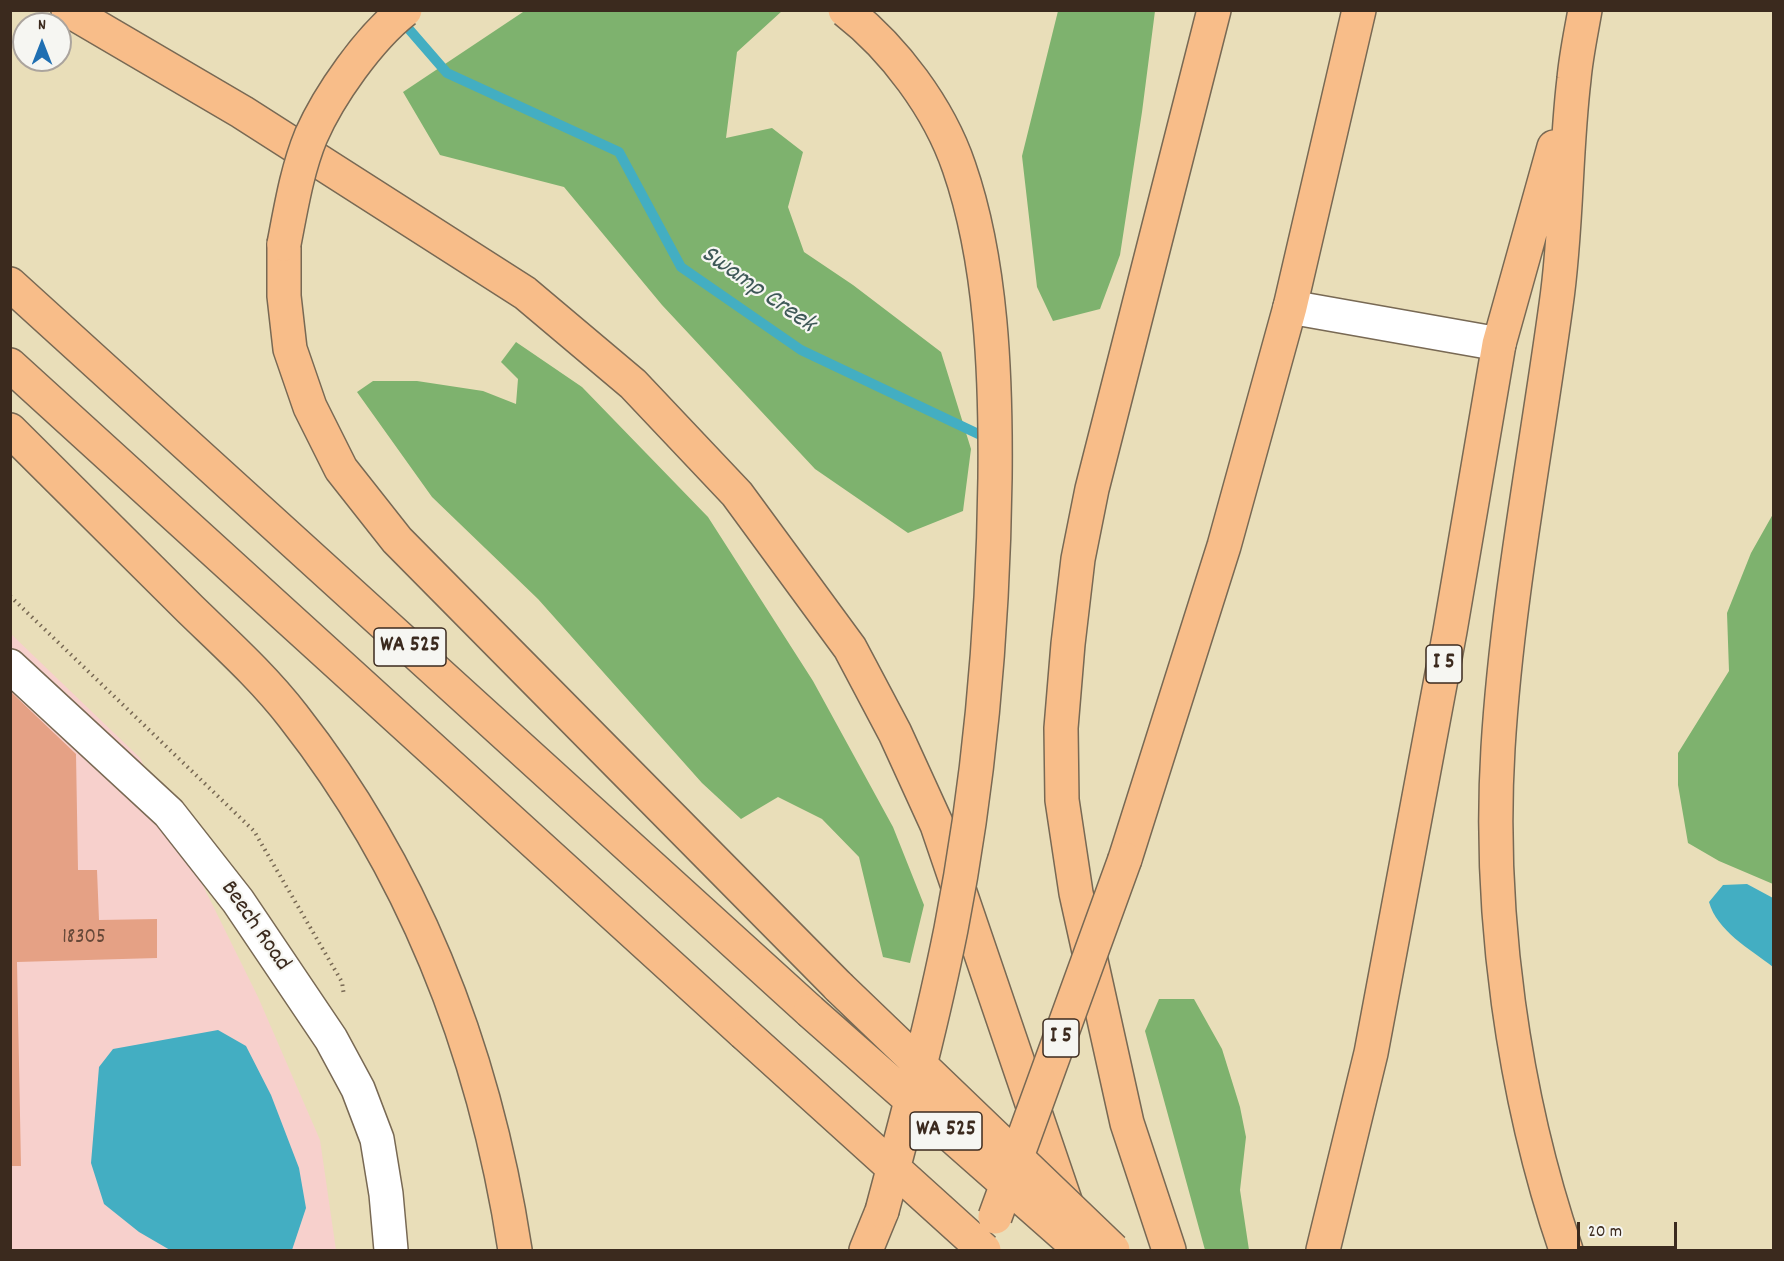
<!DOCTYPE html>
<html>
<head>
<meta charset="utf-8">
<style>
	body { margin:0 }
	#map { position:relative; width:1784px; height:1261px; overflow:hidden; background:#e9deb9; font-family:Dekko,sans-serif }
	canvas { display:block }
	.frame { position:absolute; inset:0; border:12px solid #3b2a1e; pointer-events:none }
	.north { position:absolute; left:12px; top:12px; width:60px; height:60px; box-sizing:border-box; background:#f6f6f2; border:2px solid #aba49d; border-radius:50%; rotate:0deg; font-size:16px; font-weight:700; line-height:24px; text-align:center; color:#3b2a1e }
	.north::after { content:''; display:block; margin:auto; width:21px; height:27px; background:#1f6fb2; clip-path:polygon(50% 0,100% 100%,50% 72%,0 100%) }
	.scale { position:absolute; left:1577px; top:1222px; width:100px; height:27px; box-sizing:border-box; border:3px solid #3b2a1e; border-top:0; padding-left:8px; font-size:18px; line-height:21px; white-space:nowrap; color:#3b2a1e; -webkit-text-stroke:4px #f6f6f2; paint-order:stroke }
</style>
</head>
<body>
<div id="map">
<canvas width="1784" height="1261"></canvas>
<div class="frame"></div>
<div class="north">N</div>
<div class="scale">20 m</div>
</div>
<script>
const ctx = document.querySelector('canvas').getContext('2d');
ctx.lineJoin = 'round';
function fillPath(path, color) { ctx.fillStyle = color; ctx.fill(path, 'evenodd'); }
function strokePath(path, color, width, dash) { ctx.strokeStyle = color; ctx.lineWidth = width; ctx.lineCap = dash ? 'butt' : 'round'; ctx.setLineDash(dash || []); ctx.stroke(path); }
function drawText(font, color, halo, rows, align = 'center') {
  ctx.font = font + ' Dekko,sans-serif'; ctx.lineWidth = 4.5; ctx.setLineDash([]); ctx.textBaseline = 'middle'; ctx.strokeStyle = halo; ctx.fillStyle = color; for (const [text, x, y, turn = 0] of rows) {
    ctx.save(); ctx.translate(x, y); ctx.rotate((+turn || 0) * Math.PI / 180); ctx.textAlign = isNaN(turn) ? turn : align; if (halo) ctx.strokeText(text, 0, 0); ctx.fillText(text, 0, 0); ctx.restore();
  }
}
const built = new Path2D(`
	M10 633 140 758 258 997 320 1140 336 1250H11Z`);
const forest = new Path2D(`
	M526 10 782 11 737 52 726 138 772 128 803 152 788 207 804 252 853 285 941 352 971 449 963 511 908 533 815 469 662 305 564 187 440 155 403 92Z
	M1058 11H1155L1142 112 1120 255 1100 309 1053 321 1037 287 1022 156Z
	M516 342 582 387 708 517 813 681 893 827 924 905 910 963 883 957 859 857 822 819 778 797 741 819 702 783 538 599 432 497 357 392 373 381H417L483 391 516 404 518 379 501 362Z
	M1773 514V884L1719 861 1688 843 1678 785V753L1729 671 1727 613 1751 553Z
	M1159 999H1194L1222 1049 1240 1107 1246 1137 1240 1190 1249 1250H1205L1145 1031Z`);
const water = new Path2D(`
	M1747 884 1773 898V967C1750 949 1717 931 1709 902L1723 885Z
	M218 1030 246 1046 271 1095 299 1168 306 1208 292 1250H170L139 1232 104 1204 91 1163 99 1067 113 1049Z`);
const stream = new Path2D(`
	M401 20 447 73 619 152 681 267 801 350 991 440`);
const building = new Path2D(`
	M10 691 76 754 78 870H97L99 920 157 919V958L17 962 21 1166H10Z`);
const path = new Path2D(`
	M10 596 254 831 342 982 344 996`);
const minor = new Path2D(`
	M1290 307 1499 344
	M10 666 169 813 238 901 331 1039 358 1089 377 1139 386 1194 391 1250`);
const highway = new Path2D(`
	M68 10 242 112 525 293 633 384 737 494 850 648 895 733 937 825 1070 1215
	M284 244V296L290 349 310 407 341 469 397 540 839 987
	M10 284 810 1011
	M10 365 744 1033
	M10 430C70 489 130 549 190 609 225 643 263 677 293 716 417 874 485 1054 515 1250
	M1125 859 1224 546 1290 307 1359 10
	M866 1250 882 1211
	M1169 1250 1127 1123 1076 893 1062 800 1061 728 1068 644 1078 559 1092 489 1214 10
	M1323 1250 1371 1053 1450 631 1499 344 1554 147
	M1566 1250C1513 1095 1488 913 1498 748 1507 600 1536 452 1556 305 1567 230 1565 154 1574 79 1576 56 1581 33 1585 10`);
const highwayBridge = new Path2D(`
	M845 10C894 48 939 108 959 167 992 262 996 378 995 478 993 629 980 781 951 929 932 1024 907 1117 882 1211
	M284 244C291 208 297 170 311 136 329 95 369 38 405 10
	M839 987 1113 1250
	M810 1011 1081 1250
	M744 1033 984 1250
	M995 1217 1125 859`);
const numberNames = [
	["18305",84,939]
];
const shields = [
	[410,647,72],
	[1444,664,36],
	[1061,1038,36],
	[946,1131,72]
];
const shieldNames = [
	["WA 525",410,647],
	["I 5",1444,664],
	["I 5",1061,1038],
	["WA 525",946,1131]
];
const streetNames = [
	["Beech Road",254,927,55]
];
const waterNames = [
	["Swamp Creek",757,291,35]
];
fillPath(built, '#f7d0cc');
fillPath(forest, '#7eb26e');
fillPath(water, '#43aec2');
strokePath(stream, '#43aec2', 10);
fillPath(building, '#e5a185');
strokePath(minor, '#786954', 36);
strokePath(highway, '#786954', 36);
strokePath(path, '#786954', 4, [1.5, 4.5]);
strokePath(minor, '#fff', 33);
strokePath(highway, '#f8bd89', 33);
strokePath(highwayBridge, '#786954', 36, []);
strokePath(highwayBridge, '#f8bd89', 33);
drawText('21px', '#664838', null, numberNames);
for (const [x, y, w] of shields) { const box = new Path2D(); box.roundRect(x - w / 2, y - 19, w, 38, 4.5); ctx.fillStyle = '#f6f6f2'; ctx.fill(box); strokePath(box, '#3b2a1e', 1.5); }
drawText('bold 22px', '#3b2a1e', null, shieldNames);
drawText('24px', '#3b2a1e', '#f6f6f2', streetNames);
drawText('italic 26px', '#3e5857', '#f6f6f2', waterNames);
</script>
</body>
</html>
